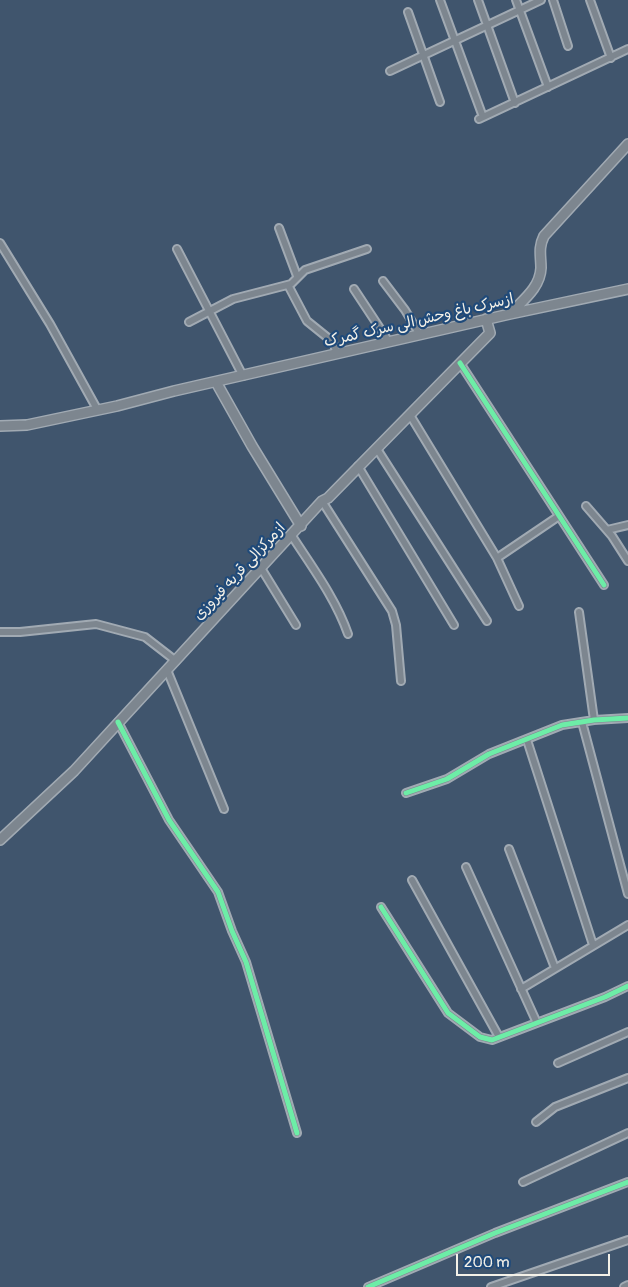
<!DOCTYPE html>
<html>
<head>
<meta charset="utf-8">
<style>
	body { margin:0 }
	#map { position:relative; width:628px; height:1287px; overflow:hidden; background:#40556d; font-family:Pangolin,sans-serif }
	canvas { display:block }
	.scale { position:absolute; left:456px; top:1254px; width:154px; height:22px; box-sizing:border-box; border:2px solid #f4f1e8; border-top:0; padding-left:6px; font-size:15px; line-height:18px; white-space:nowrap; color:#f4f1e8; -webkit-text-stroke:4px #1f4a7a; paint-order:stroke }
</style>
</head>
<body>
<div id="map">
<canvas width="628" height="1287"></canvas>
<div class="scale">200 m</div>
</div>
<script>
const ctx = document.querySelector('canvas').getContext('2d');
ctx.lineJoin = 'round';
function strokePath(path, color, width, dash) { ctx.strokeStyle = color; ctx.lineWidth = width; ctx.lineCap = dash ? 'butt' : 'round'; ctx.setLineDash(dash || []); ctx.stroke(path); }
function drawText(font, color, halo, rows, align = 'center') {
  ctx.font = font + ' Pangolin,"Playpen Sans Arabic",sans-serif'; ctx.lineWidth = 4.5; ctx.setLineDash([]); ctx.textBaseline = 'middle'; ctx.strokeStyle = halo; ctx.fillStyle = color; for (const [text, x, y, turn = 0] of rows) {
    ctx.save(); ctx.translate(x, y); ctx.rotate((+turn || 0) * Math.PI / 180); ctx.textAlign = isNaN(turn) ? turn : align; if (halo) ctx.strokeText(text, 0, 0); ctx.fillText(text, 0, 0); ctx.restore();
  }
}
const street = new Path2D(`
	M440 0 483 117
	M478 0 515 103
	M516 0 548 87
	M553 0 568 46
	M590 0 611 58
	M408 12 440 102
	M390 71 541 0
	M479 119 628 49
	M279 228 297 276
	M0 243 50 324 97 409
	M177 249 243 376
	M383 281 405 310 420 335
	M288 285 307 321 333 342 337 354
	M354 289 389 342
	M189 322 233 299 291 284 305 270 367 249
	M460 363 604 585
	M410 415 497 558 519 606
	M377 449 487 621
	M358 466 454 625
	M322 501 392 611 396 625 401 681
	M586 506 612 536 628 561
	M607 530 628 525
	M292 536C312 567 336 599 348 634
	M497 558 559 516
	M261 568 296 625
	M579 612 594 720
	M0 632H20L96 624 145 637 176 661
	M167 670 224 809
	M118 722 169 820 218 892 232 931 246 962 297 1133
	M582 722 628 894
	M527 740 593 945
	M406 793 447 779 489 754 562 725 594 720 628 718
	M509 849 555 968
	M466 867 537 1023
	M412 880 499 1037
	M381 907 448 1013 480 1037 492 1040 605 997 628 986
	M521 989 628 925
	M558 1063 628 1032
	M536 1122 555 1107 628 1078
	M523 1182 628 1133
	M368 1287 495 1233 628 1182
	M491 1287 628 1240
	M624 1287 628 1285`);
const secondary = new Path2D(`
	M510 314C523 300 540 288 541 268 541 256 538 248 544 236L628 144
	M216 382 252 446 301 526
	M0 426 27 425 117 406 174 391 510 314 628 289
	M0 840 74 771 322 501 328 498 490 333 486 319`);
const cycleway = new Path2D(`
	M460 363 604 585
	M118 722 169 820 218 892 232 931 246 962 297 1133
	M406 793 447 779 489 754 562 725 594 720 628 718
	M381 907 448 1013 480 1037 492 1040 605 997 628 986
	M368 1287 495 1233 628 1182`);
const streetNames = [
	["ازسرک باغ وحش الی سرک گمرک",419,321,-13],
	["ازمرکزالی قریه فیروزی",240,572,-47]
];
strokePath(street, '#a1aab3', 10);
strokePath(secondary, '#a1aab3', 12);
strokePath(street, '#7d868f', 6);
strokePath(secondary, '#7d868f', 9);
strokePath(cycleway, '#6deda7', 5);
drawText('15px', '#f4f1e8', '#1f4a7a', streetNames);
</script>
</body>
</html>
